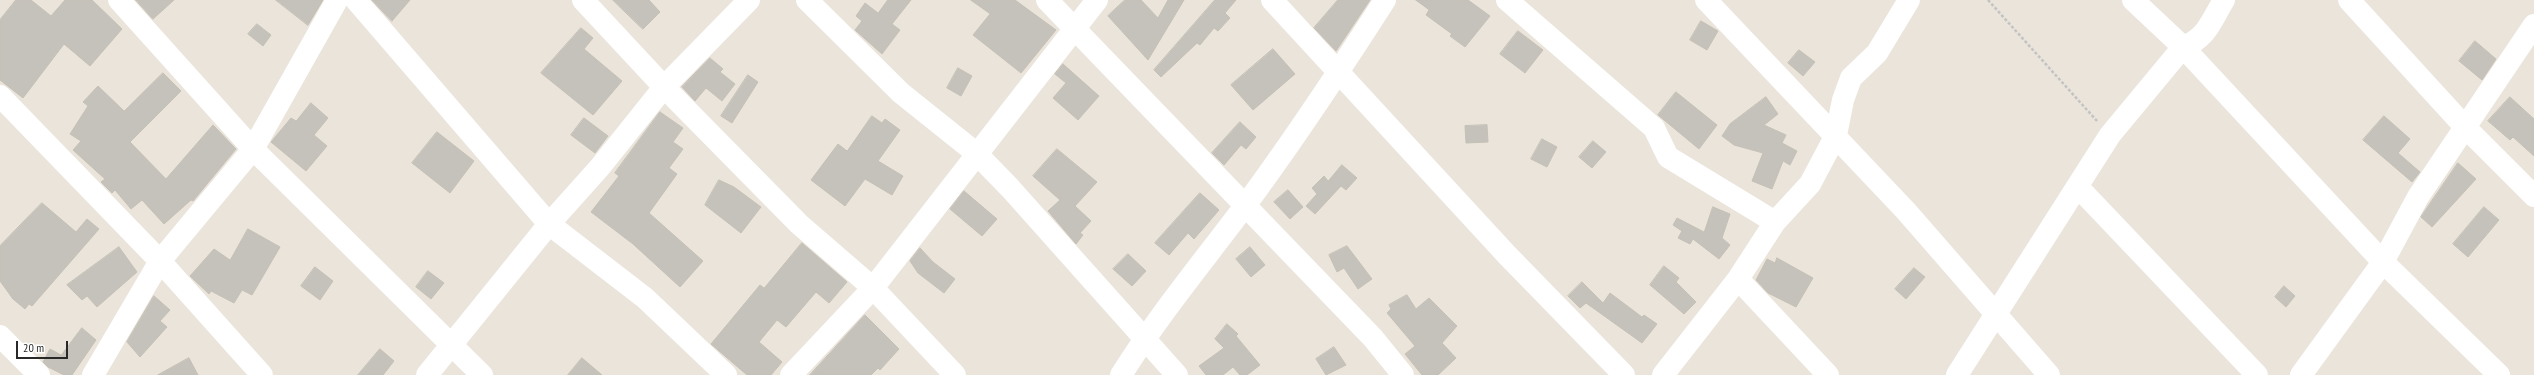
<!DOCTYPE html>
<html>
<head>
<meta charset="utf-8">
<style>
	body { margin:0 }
	#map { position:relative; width:2534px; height:375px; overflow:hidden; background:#eae4db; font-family:"PT Sans Narrow",sans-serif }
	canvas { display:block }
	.scale { position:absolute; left:16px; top:341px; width:52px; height:18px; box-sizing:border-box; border:2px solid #282828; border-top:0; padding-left:5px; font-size:12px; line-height:14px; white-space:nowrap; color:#282828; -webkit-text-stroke:3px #fff; paint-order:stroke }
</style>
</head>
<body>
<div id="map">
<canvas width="2534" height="375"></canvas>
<div class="scale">20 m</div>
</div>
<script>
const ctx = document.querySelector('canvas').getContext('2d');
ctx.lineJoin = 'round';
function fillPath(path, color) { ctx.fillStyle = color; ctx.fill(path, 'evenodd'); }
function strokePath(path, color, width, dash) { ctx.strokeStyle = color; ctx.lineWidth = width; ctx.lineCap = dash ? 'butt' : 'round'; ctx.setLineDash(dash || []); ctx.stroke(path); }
const building = new Path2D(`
	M16 0H31L51 16 65 0H92L122 29 90 66 64 44 23 98 0 80V20Z
	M136 0H174L153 19Z
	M276 0H323L308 25Z
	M372 0H410L392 21Z
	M613 0H649L660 12 643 29Z
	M888 0H911L892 24 900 30 882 54 855 30 862 21 856 16 865 3 878 13Z
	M971 0H1015L1056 30 1021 73 973 35 990 14Z
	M1125 0H1141L1158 18 1168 0H1184L1148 60 1108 16Z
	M1215 0H1236L1225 13 1230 18 1218 31 1214 28 1200 45 1197 43 1161 77 1154 70Z
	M1338 0H1370L1336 51 1314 28Z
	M1416 0H1468L1490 16 1465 47 1450 36 1452 34 1426 15 1429 10Z
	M1701 21 1718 31 1707 50 1690 40Z
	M257 24 271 35 263 46 248 34Z
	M581 28 593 38 584 49 622 81 593 115 541 73Z
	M1518 31 1543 50 1525 73 1500 54Z
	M2475 41 2496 59 2482 80 2459 61Z
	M1273 49 1295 74 1253 110 1231 85Z
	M1799 50 1815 62 1803 76 1788 63Z
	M710 58 723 69 720 72 735 84 722 101 706 88 695 101 682 87Z
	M1063 64 1099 96 1078 120 1053 98 1066 83 1055 74Z
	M958 68 972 76 961 96 947 88Z
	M163 73 181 91 130 142 166 179 213 125 236 149 193 201 191 200 164 224 142 200 131 209 115 190 112 193 101 182 105 179 73 150 81 141 70 134 88 106 83 102 98 86 124 111Z
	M748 75 758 82 732 123 721 116Z
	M1676 92 1717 125 1699 149 1658 115Z
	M1766 97 1778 114 1764 125 1786 135 1782 143 1797 151 1790 165 1783 161 1772 189 1752 181 1763 153 1734 145 1722 136 1730 124Z
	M2510 97 2534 119V156L2513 137 2510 140 2488 121Z
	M311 103 328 118 314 135 327 146 306 171 271 142 291 118 296 121Z
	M660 112 683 128 673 142 683 149 669 168 677 174 649 213 703 261 680 287 633 244 591 212 619 176 615 173Z
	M872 116 882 123 885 119 900 130 878 161 903 176 892 195 865 179 845 206 811 180 838 144 847 151Z
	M2384 116 2410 139 2398 153 2420 172 2412 182 2363 140Z
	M584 118 608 136 595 153 571 135Z
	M1240 122 1256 137 1246 149 1241 145 1224 165 1212 153Z
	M1487 125 1488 142 1466 143 1465 126Z
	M437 132 474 161 450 193 412 163Z
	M1542 139 1557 147 1547 167 1531 159Z
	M1593 141 1606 152 1592 168 1579 157Z
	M1057 149 1097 182 1075 206 1091 221 1080 233 1083 235 1076 244 1048 211 1060 200 1033 176Z
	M2458 163 2476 179 2432 227 2421 217Z
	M1342 165 1357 178 1346 190 1341 186 1315 214 1306 206 1317 194 1312 188 1324 176 1328 181Z
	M719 180 734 187 761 207 741 233 705 205Z
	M1288 190 1303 207 1290 219 1274 202Z
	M964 191 997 219 982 236 950 209Z
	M1200 193 1219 210 1194 239 1188 233 1169 255 1155 243Z
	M42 203 76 232 87 219 99 229 32 306 29 304 25 309 13 299 0 281V246Z
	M1713 207 1730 214 1722 238 1730 245 1719 259 1693 239 1690 244 1678 238 1682 231 1673 225 1677 218 1704 232Z
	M2484 207 2499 220 2468 257 2453 244Z
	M248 229 280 247 252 295 242 290 234 303 211 291 209 294 190 276 214 249 230 260Z
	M802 243 847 282 829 303 816 292 786 327 777 320 759 342 782 362 771 375H747L711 344 760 285 764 288Z
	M1347 246 1372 279 1358 289 1344 268 1337 272 1329 255Z
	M119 247 137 272 97 307 87 296 82 300 67 285Z
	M1250 247 1265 265 1251 277 1236 259Z
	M920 248 933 262 955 279 944 293 918 273 910 261Z
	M1128 254 1146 271 1132 286 1113 269Z
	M1777 258 1813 278 1796 307 1768 293 1756 280 1767 259 1775 263Z
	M1664 266 1679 278 1676 282 1696 302 1684 314 1650 285Z
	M315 267 333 281 320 300 301 286Z
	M1914 268 1925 277 1906 299 1895 289Z
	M428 271 444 283 431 299 416 287Z
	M1582 282 1603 303 1610 293 1642 317 1644 315 1657 324 1642 343 1586 303 1580 308 1568 296Z
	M2284 286 2295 296 2286 307 2275 297Z
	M1407 295 1416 309 1429 298 1457 326 1442 343 1456 358 1438 375H1422L1405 354 1415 346 1387 313 1391 309 1389 305Z
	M154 296 170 310 160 321 167 327 140 357 127 342Z
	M865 315 899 349 880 370 878 368 871 375H810Z
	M1227 324 1238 334 1236 336 1260 365 1247 375H1240L1233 367 1223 375H1206L1199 366 1224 348 1215 339Z
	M82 328 96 340 72 375H64L48 367 43 362 50 349 61 355Z
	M1334 347 1346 365 1326 375 1316 359Z
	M380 349 394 361 383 375H358Z
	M189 358 198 375H158Z
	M582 358 602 375H568Z`);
const path = new Path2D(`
	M1988 0 2097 121`);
const minor = new Path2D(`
	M119 0 253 149 482 375
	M356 0 549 224 645 298 726 375
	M583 0 664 87 799 224 873 288 955 375
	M807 0 901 93 976 153 1010 188 1177 375
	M1047 0 1373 338 1403 375
	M1272 0 1507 255 1624 375
	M1507 0 1654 128 1668 157 1775 222
	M1706 0 1906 211 2049 375
	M2133 0 2183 47 2383 262 2499 375
	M2349 0 2466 128 2534 196
	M0 96 160 261 262 375
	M2078 187 2257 375
	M1738 279 1828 375
	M0 336 39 375
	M93 375 160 261 253 149 337 0
	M427 375 549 224 600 167 664 87 749 0
	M791 375 873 288 1097 0
	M1121 375C1158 316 1202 263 1244 207 1294 140 1340 70 1385 0
	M1663 375 1738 279 1775 222 1810 184 1836 135 1843 100 1851 78 1877 53 1909 0
	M1957 375 2110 135 2183 47C2207 38 2211 21 2224 0
	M2301 375 2383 262 2418 197 2534 25`);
fillPath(building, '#c5c1bb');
strokePath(building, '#c5c0b5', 1);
strokePath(path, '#c3c3c3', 2.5, [3, 2]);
strokePath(minor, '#fff', 22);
</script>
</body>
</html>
